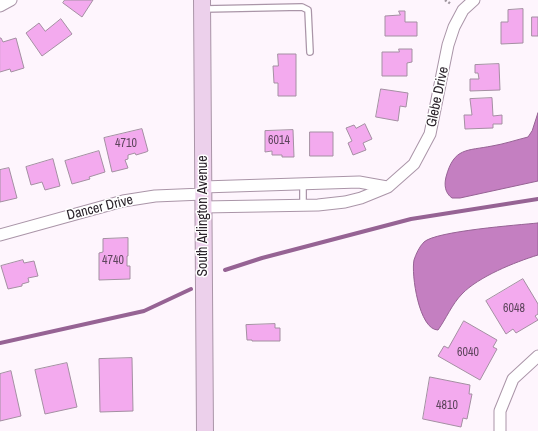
<!DOCTYPE html>
<html>
<head>
<meta charset="utf-8">
<style>
	body { margin:0 }
	canvas { display:block; background:#fef5fd }
</style>
</head>
<body>
<canvas width="538" height="431"></canvas>
<script>
const ctx = document.querySelector('canvas').getContext('2d');
ctx.lineJoin = 'round';
function fillPath(path, color) { ctx.fillStyle = color; ctx.fill(path, 'evenodd'); }
function strokePath(path, color, width, dash) { ctx.strokeStyle = color; ctx.lineWidth = width; ctx.lineCap = dash ? 'butt' : 'round'; ctx.setLineDash(dash || []); ctx.stroke(path); }
function drawText(font, color, halo, rows, align = 'center') {
  ctx.font = font + ' "Archivo Narrow",sans-serif'; ctx.lineWidth = 3; ctx.setLineDash([]); ctx.textBaseline = 'middle'; ctx.strokeStyle = halo; ctx.fillStyle = color; for (const [text, x, y, turn = 0] of rows) {
    ctx.save(); ctx.translate(x, y); ctx.rotate((+turn || 0) * Math.PI / 180); ctx.textAlign = isNaN(turn) ? turn : align; if (halo) ctx.strokeText(text, 0, 0); ctx.fillText(text, 0, 0); ctx.restore();
  }
}
const water = new Path2D(`
	M538 113V181L460 198H452C445 193 444 185 446 177 454 147 467 151 492 146 504 144 516 140 528 137L532 131Z
	M538 223V255C515 262 478 277 462 294 452 304 446 319 438 330 419 330 411 274 414 260 416 254 419 247 424 242 436 231 518 225 538 223Z`);
const stream = new Path2D(`
	M225 270 262 258 411 219 538 199
	M0 343 144 311 191 289`);
const building = new Path2D(`
	M65 0H93L82 17 63 3Z
	M523 9V43L501 44V22H508V10Z
	M399 11H405V22H417V36H385V16L400 15Z
	M532 17H538V36H532Z
	M61 19 72 34 42 56 26 33 39 23 45 31Z
	M0 38H1L3 42 16 38 24 68 11 72 10 69 0 72Z
	M399 49H412V62L407 63V76H382V52H399Z
	M278 54H296V96H278V83H274L273 66H278Z
	M499 64 500 90 470 91V79H479L478 73H475V65Z
	M381 89 408 93 406 107 400 106 398 121 376 117Z
	M492 98 493 116 502 115V124H493V128L465 129 464 115H472L470 99Z
	M365 124 372 139 363 143 366 150 353 155 348 143 352 141 346 128 354 125 356 128Z
	M142 129 148 151 146 152 136 155 135 153 128 155V159L125 160 128 168 112 172 104 138Z
	M293 130 294 157H282V155H272V151L265 152V131Z
	M310 132H333V156H310Z
	M99 151 105 172 89 177 90 179 72 184 65 161Z
	M53 159 60 186 45 190 42 182 31 185 26 167Z
	M9 168 17 198 0 202V170Z
	M128 238V256H127V266H130V279L99 280V253L103 252V239Z
	M23 260 24 263 34 261 38 276 28 278 29 282 22 284V286L8 289 1 266Z
	M523 279 538 304V314L535 316 538 320 516 333 513 329 506 334 486 301Z
	M464 321 497 340 493 347 497 349 480 380 438 356 444 346 448 348Z
	M275 324V328H280V341H252V340H247L246 325Z
	M132 358 133 411 100 412 99 359Z
	M67 363 77 407 45 414 35 370Z
	M11 371 21 416 0 421V374Z
	M430 377 470 385 469 394H472L467 419 463 418 461 427 423 419Z`);
const path = new Path2D(`
	M445 0 451 4`);
const lane = new Path2D(`
	M204 9 302 7 308 10 310 52
	M303 185V205`);
const street = new Path2D(`
	M0 6 11 0
	M203 187 359 182 387 187
	M203 207 318 205 345 202 361 198 388 187 414 164 430 134 448 45 454 27 463 10 474 0
	M0 235 123 201 155 196 203 194
	M500 431V411L513 379 538 356`);
const secondary = new Path2D(`
	M202 0 205 431`);
const numberNames = [
	["6014",279,141],
	["4710",126,144],
	["4740",113,261],
	["6048",514,309],
	["6040",468,353],
	["4810",447,406]
];
const streetNames = [
	["Glebe Drive",438,97,-78],
	["Dancer Drive",100,208,-14],
	["South Arlington Avenue",203,216,-90]
];
fillPath(water, '#c47fc1');
strokePath(water, '#966394', 1);
strokePath(stream, '#966394', 4);
fillPath(building, '#f3aaee');
strokePath(building, '#a48fa2', 1);
strokePath(lane, '#aa95a8', 8);
strokePath(street, '#aa95a8', 13);
strokePath(secondary, '#aa95a8', 18);
strokePath(path, '#9f969e', 2.5, [2, 2]);
strokePath(lane, '#fff', 5.5);
strokePath(street, '#fff', 11);
strokePath(secondary, '#ecd0eb', 16);
drawText('12px', '#5d455c', null, numberNames);
drawText('14px', '#2b232b', '#fff', streetNames);
</script>
</body>
</html>
